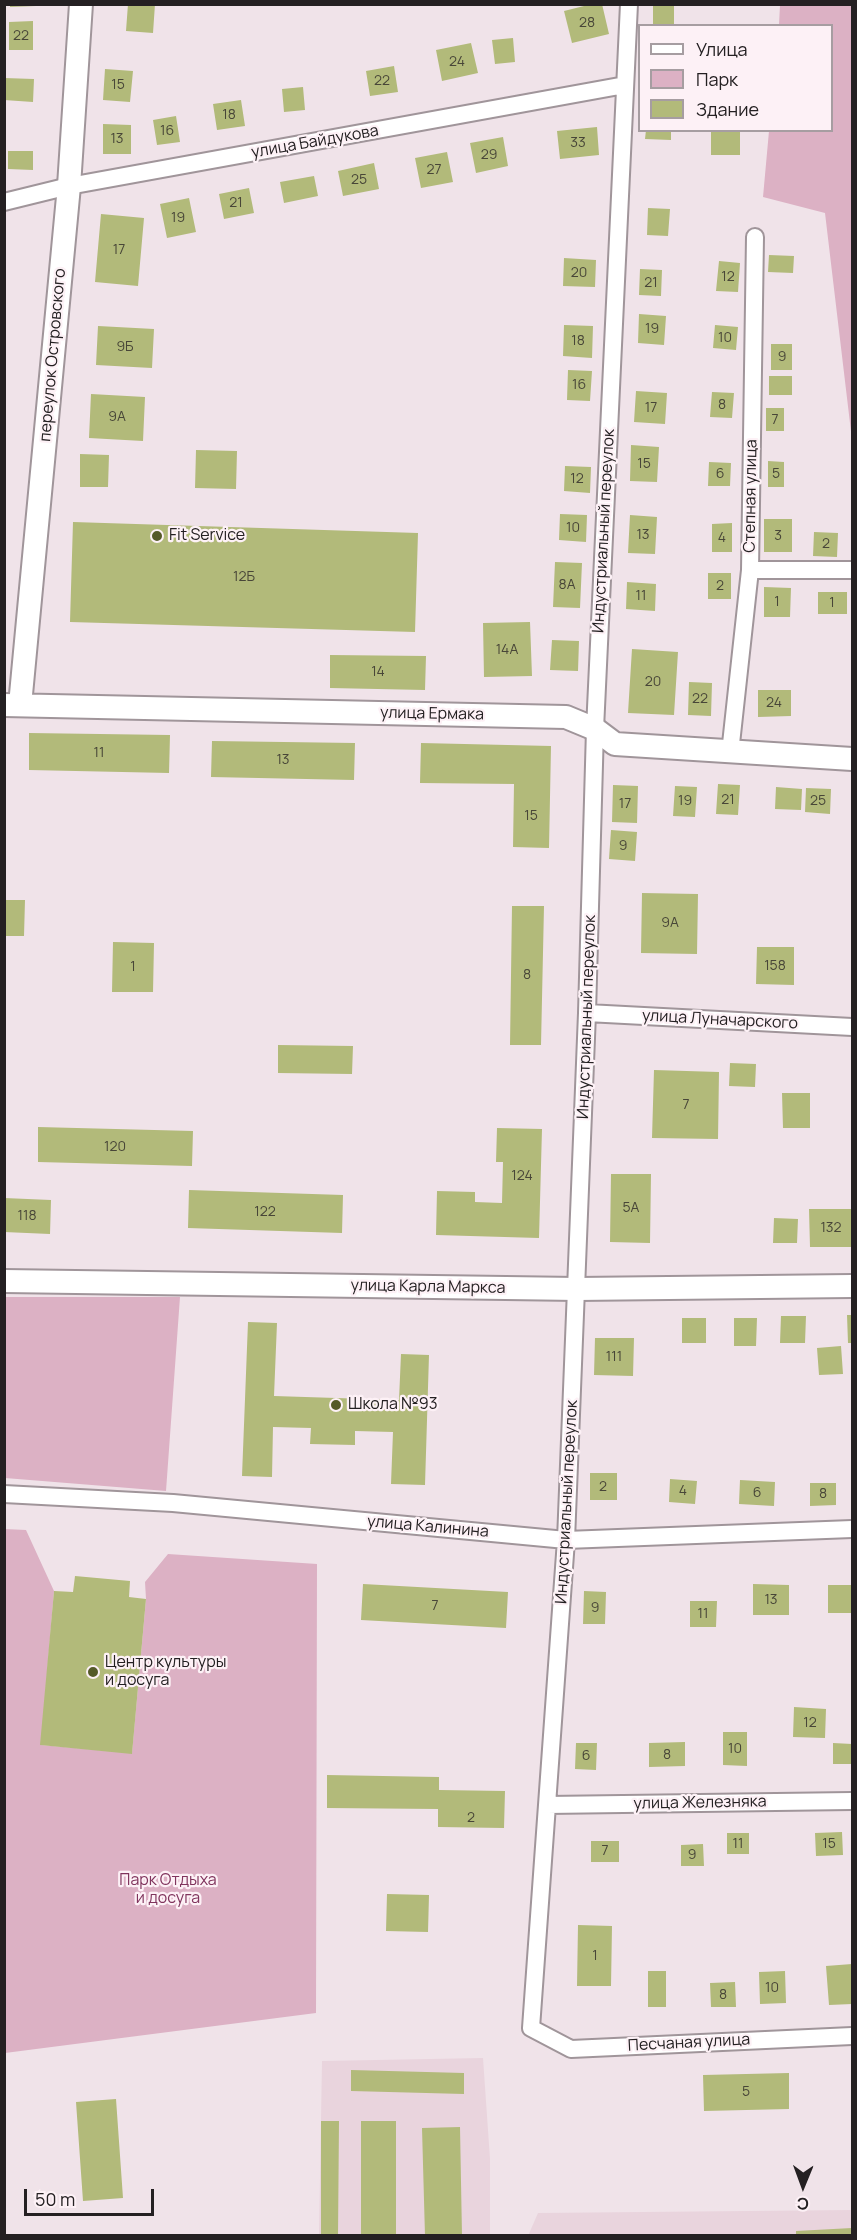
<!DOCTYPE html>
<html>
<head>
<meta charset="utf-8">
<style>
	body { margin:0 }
	#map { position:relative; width:857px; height:2240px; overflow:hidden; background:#f0e3e9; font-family:Manrope,sans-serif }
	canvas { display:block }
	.frame { position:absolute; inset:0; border:6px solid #242022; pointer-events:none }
	.legend { position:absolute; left:638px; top:24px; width:195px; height:108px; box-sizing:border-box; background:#fdf1f6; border:2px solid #a69da1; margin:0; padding:8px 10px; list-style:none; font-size:18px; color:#242022 }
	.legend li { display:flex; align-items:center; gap:12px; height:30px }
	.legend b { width:30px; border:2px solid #a69da1 }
	.north { position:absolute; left:773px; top:2156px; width:60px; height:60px; -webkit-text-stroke:4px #fdf1f6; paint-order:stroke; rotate:181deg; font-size:16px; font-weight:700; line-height:24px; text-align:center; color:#242022 }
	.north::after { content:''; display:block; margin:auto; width:21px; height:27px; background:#242022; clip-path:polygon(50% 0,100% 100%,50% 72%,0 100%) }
	.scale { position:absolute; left:24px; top:2189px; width:130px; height:27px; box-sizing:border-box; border:3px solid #242022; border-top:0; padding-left:8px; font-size:18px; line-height:21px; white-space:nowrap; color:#242022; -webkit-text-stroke:4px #fdf1f6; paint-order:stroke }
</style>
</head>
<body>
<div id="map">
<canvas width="857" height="2240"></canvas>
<div class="frame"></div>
<ul class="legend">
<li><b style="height:8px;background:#fff"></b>Улица</li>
<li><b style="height:16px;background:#dcb1c4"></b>Парк</li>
<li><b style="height:16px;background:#b2ba7a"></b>Здание</li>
</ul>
<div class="north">С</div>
<div class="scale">50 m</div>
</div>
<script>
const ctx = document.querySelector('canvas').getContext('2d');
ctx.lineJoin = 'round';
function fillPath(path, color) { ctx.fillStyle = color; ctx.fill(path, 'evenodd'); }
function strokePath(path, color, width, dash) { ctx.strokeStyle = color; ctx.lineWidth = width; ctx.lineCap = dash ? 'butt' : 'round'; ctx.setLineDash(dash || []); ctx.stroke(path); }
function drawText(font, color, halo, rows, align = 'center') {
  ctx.font = font + ' Manrope,sans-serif'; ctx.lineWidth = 4.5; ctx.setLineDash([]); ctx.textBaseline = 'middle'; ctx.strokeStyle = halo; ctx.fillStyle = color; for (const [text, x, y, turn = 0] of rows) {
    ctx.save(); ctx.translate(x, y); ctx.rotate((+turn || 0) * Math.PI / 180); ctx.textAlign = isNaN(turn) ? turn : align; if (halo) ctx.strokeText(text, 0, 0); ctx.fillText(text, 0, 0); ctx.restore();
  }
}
const built = new Path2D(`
	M483 2058 490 2159V2235L319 2236 322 2061Z
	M852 2210V2235L528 2236 538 2213Z`);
const green = new Path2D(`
	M780 5H852V440L825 213 763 197 769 131 832 130V26L779 25Z
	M4 1297H180L166 1491 5 1478Z
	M4 1529 26 1530 54 1591 41 1745 132 1753 146 1599 145 1582 168 1554 317 1564 316 2013 5 2053Z`);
const building = new Path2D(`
	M128 4H155L153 33 126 31Z
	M592 4H602L609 34 572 43 564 11Z
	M10 5H36V6L10 7Z
	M653 5H674V24H653Z
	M33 21V50H9V22Z
	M513 38 515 62 495 64 492 40Z
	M471 43 478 73 442 81 436 50Z
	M394 66 398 92 370 96 366 71Z
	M105 69 133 71 130 102 103 100Z
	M4 78 34 79 33 102 4 100Z
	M303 87 305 110 284 112 282 89Z
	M241 100 245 126 217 130 213 104Z
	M176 116 180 142 157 145 153 120Z
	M103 124 131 125V154H103Z
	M597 127 599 155 560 159 557 131Z
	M646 130H671V140L645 139Z
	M711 130H740V155H711Z
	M503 137 508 166 476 173 470 143Z
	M8 151H33V170L8 169Z
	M447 152 453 182 421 188 415 158Z
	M374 163 379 189 343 196 338 171Z
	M314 176 318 196 284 203 280 182Z
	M249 188 254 213 224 219 219 194Z
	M189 198 196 232 167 238 160 204Z
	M648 208 670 209 668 236 647 235Z
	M101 214 144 218 138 286 95 282Z
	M769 255 794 256 793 273 768 272Z
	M564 258 596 260 595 287 563 286Z
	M719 261 740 263 738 292 716 291Z
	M640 269 662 270 661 296 639 295Z
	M639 314 666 316 664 345 638 343Z
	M564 325 593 326 592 358 563 356Z
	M715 325 738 327 736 350 713 348Z
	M98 326 154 329 152 368 96 365Z
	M771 344H792V370H771Z
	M568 370 592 371 590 401 567 400Z
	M769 376H792V395H769Z
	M636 391 667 393 665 424 634 422Z
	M712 392 734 393 732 418 710 417Z
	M91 394 145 397 143 441 89 438Z
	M766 408H784V431H766Z
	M631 445 659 447 657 482 630 481Z
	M196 450 237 451 236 489 195 488Z
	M80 454 109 455 108 487H80Z
	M768 461 784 462V487H768Z
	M709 462 731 463 730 486H708Z
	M565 466 591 467 590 493 564 491Z
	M560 514 587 515 586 542 559 540Z
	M630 515 657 517 655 554 628 553Z
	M764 519H792V552H764Z
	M73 522 418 533 415 632 70 622Z
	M732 523V552H712V524Z
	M814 532 838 533 837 557 813 556Z
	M555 562 582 563 580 608 553 607Z
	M708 573H731V599H708Z
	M627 582 656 584 655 611 626 609Z
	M764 587 791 588 790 617H764Z
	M818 592H847V614H818Z
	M530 622 532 676 484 677 483 623Z
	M552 640 579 641 578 671 550 670Z
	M632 649 678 652 674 715 628 713Z
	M330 655 426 656 425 690 330 688Z
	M689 682 712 683 711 716 688 715Z
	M758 690H791V716L758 717Z
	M29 733 170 735 169 773 29 770Z
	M212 741 355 743 354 780 211 777Z
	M421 743 551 746 549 848 513 847 514 784 420 783Z
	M718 784 740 785 738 815 716 814Z
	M613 785 638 786 637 823 612 822Z
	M675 786 697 787 695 817 673 816Z
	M776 787 802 789 801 810 775 809Z
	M806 788 831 789 830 814 805 812Z
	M611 830 637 832 635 861 609 859Z
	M642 893 698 894 697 954 641 953Z
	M4 900H25L24 936H4Z
	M512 906H544L541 1045H510Z
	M113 942 154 943 153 992H112Z
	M757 947H794V985L756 984Z
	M278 1045 353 1046 352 1074 278 1073Z
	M730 1063 756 1064 755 1087 729 1086Z
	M654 1070 719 1072 718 1139 652 1138Z
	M782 1093H810V1128H783Z
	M38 1127 193 1131 192 1166 38 1162Z
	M497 1128 542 1129 539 1238 436 1235 437 1191 475 1192V1202L502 1203 503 1162H496Z
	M611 1174H651L650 1243 610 1242Z
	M189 1190 343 1195 342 1233 188 1228Z
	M4 1198 51 1200 50 1234 4 1232Z
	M809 1209H852V1247H810Z
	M774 1218 798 1219 797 1243H773Z
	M847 1315H852V1343H848Z
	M781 1316H806L805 1343H780Z
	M682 1318H706V1343H682Z
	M734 1318H757L756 1346H734Z
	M248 1322 277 1323 274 1396 399 1400 401 1354 429 1355 425 1485 391 1484 393 1432 355 1431V1445L310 1444 311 1428 273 1427 272 1477 242 1476Z
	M595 1338H634L633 1376 594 1375Z
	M841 1346 843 1374 819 1375 817 1348Z
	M590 1473H617V1500H590Z
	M670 1479 697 1481 695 1504 669 1502Z
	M740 1480 775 1482 774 1506 739 1504Z
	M810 1483H836V1505L810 1506Z
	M75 1576 130 1581 129 1597 146 1599 132 1754 40 1745 54 1591 73 1592Z
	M363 1584 508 1592 506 1628 361 1620Z
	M753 1584 789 1585V1615H753Z
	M828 1585H852V1613H828Z
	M584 1591 606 1592 605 1624H583Z
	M690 1601H717L716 1627H690Z
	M794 1707 826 1709 825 1738 793 1737Z
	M723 1732H747V1766L723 1765Z
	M685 1742V1766L649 1767V1743Z
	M576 1743H597L596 1770 575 1769Z
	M833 1743 852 1744V1764H833Z
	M327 1775 439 1777V1790L505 1791 504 1828 438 1827V1809L327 1808Z
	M842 1832 843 1855 816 1856 815 1833Z
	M727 1833H749V1854H727Z
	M591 1841H619V1862H591Z
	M703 1844 704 1866H681V1845Z
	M387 1894 429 1895 428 1932 386 1931Z
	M578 1925 612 1926 611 1986H577Z
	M852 1964V2004L829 2005 826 1966Z
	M648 1971H666V2007H648Z
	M785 1971 786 2003 760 2004 759 1972Z
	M735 1982 736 2007H711L710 1983Z
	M351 2070 464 2073V2094L351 2091Z
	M789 2073V2109L704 2111 703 2075Z
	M116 2099 123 2198 83 2201 76 2102Z
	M321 2121H339L338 2236H321Z
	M361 2121H396V2236H361Z
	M460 2127 462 2236H425L422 2128Z
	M852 2228V2236H796V2231Z`);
const street = new Path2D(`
	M629 4 595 729 587 1013 566 1540 531 2028 571 2049 852 2036
	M4 202 69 186 625 85
	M750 570H852
	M730 753 750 570 755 237
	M587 1013 852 1027
	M4 1494 173 1503 566 1540 852 1529
	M547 1805 852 1801`);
const secondary = new Path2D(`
	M4 705 566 717 595 729 615 744 852 759
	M20 705 69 186 81 4
	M4 1281 577 1289 852 1286`);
const markers = [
	[157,536,6,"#555a28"],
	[336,1405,6,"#555a28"],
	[93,1672,6,"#555a28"]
];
const numberNames = [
	["28",587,23],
	["22",21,36],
	["24",457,62],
	["22",382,81],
	["15",118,85],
	["18",229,115],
	["16",167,131],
	["13",117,139],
	["33",578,143],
	["29",489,155],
	["27",434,170],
	["25",359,180],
	["21",236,203],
	["19",178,218],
	["17",119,250],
	["20",579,273],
	["12",728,277],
	["21",651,283],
	["19",652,329],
	["10",725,338],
	["18",578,341],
	["9Б",125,347],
	["9",782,357],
	["16",579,385],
	["8",722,405],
	["17",651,408],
	["9А",117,417],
	["7",775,420],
	["15",644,464],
	["6",720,474],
	["5",776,474],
	["12",577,479],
	["10",573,528],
	["13",643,535],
	["3",778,536],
	["4",722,538],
	["2",826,544],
	["12Б",244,577],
	["8А",567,585],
	["2",720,586],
	["11",641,596],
	["1",777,602],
	["1",832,603],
	["14А",507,650],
	["14",378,672],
	["20",653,682],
	["22",700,699],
	["24",774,703],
	["11",99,753],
	["13",283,760],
	["21",728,800],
	["19",685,801],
	["25",818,801],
	["17",625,804],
	["15",531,816],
	["9",623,846],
	["9А",670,923],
	["158",775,966],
	["1",133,967],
	["8",527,975],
	["7",686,1105],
	["120",115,1147],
	["124",522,1176],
	["5А",631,1208],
	["122",265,1212],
	["118",27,1216],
	["132",831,1228],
	["111",614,1357],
	["2",603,1487],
	["4",683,1491],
	["6",757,1493],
	["8",823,1494],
	["13",771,1600],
	["7",435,1606],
	["9",595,1608],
	["11",703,1614],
	["12",810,1723],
	["10",735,1749],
	["8",667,1755],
	["6",586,1756],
	["2",471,1818],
	["11",738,1844],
	["15",829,1844],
	["7",605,1851],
	["9",692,1855],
	["1",595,1956],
	["10",772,1988],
	["8",723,1995],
	["5",746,2092]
];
const streetNames = [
	["улица Байдукова",315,142,-10],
	["переулок Островского",53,355,-85],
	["Степная улица",751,496,-89],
	["Индустриальный переулок",604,531,-87],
	["улица Ермака",432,714,1],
	["Индустриальный переулок",587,1017,-88],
	["улица Луначарского",720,1020,3],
	["улица Карла Маркса",428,1287,1],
	["Индустриальный переулок",567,1502,-87],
	["улица Калинина",428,1527,5],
	["улица Железняка",700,1803,-1],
	["Песчаная улица",689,2043,-3]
];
const poiNames = [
	["Fit Service",169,536],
	["Школа №93",348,1405],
	["Центр культуры",105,1663],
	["и досуга",105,1681]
];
const parkNames = [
	["Парк Отдыха",168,1881],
	["и досуга",168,1899]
];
fillPath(built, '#e9d4dd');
fillPath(green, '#dcb1c4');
fillPath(building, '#b2ba7a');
strokePath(street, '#a0959a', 20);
strokePath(secondary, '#a0959a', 26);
strokePath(street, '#fff', 16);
strokePath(secondary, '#fff', 22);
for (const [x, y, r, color] of markers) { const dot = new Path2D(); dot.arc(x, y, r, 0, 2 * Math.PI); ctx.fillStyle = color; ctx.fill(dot); strokePath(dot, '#fdf1f6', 2); }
drawText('14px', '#484638', null, numberNames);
drawText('16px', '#242022', '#fdf1f6', streetNames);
drawText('16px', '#242022', '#fdf1f6', poiNames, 'left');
drawText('16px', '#80345d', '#fdf1f6', parkNames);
</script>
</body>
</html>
